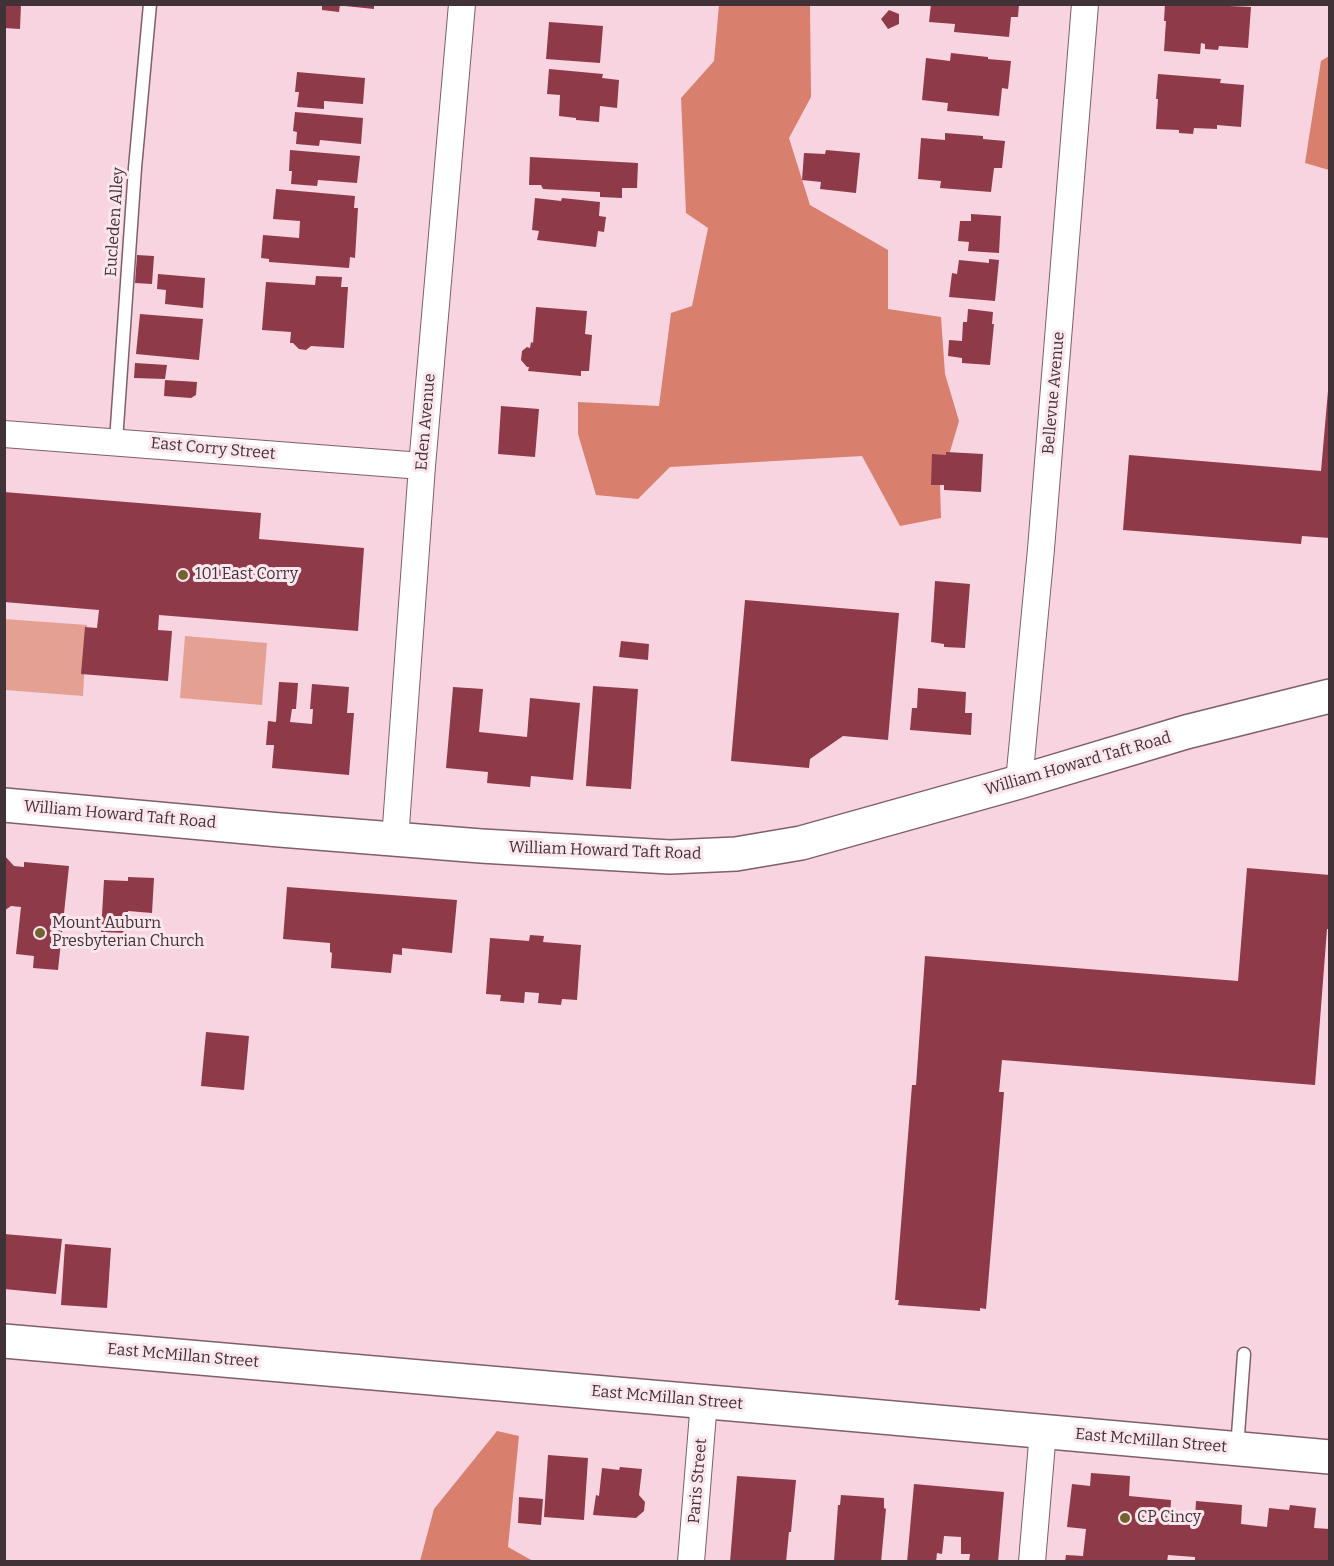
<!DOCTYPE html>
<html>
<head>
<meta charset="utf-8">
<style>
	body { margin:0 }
	#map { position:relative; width:1334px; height:1566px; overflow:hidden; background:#f8d4e1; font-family:Bitter,serif }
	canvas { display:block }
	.frame { position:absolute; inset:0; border:6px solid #403237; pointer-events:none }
</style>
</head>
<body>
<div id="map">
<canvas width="1334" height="1566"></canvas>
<div class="frame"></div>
</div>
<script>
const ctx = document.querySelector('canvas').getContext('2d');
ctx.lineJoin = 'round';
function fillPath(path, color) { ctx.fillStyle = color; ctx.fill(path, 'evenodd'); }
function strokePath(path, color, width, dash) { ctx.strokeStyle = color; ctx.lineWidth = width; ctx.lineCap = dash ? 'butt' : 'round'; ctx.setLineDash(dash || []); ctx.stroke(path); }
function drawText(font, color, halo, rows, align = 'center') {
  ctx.font = font + ' Bitter,serif'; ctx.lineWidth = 6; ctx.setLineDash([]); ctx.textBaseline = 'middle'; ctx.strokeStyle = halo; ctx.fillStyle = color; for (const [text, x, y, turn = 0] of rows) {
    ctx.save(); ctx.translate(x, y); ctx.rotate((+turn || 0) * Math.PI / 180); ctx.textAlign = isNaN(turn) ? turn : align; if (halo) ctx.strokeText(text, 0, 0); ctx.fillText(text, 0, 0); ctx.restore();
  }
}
const green = new Path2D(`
	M4 619 87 625 83 696 5 690Z
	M185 636 267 643 262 705 180 698Z`);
const forest = new Path2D(`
	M719 5H810L811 97 789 138 810 205 888 250V309L941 317 945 374 959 421 940 486 941 518 900 526 862 456 670 467 638 499 596 495 578 434V402L659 406 671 313 692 306 708 228 686 213 681 98 714 61Z
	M1329 56V170L1305 163 1321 61Z
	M497 1431 519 1436 508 1547 533 1561H420L434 1509Z`);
const building = new Path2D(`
	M4 4H21L20 29 4 28Z
	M322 4H340L339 12 322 10Z
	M345 4H374V9L345 6Z
	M931 4H1019L1018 17H1011L1009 37 954 32 955 24 929 22Z
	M1165 4H1229V6L1251 7 1248 48 1219 46 1218 50 1205 49V44L1201 43 1200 54 1164 51 1166 21H1164Z
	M889 10 899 14V24L888 29 881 19Z
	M549 22 603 26 600 63 546 59Z
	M951 53 988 57V59L1011 61 1008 89 1002 88 999 116 947 111 948 103 922 100 926 58 950 61Z
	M549 69 603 74 602 78 619 80 617 108 600 106 599 122 576 120V118L559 116 560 95 547 94Z
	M297 72 365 78 363 104 324 101V109L297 107 299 92H295Z
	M1158 74 1221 79 1220 83 1244 85 1241 127 1217 125V129L1194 128 1193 134 1179 133V130L1156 129 1158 99H1156Z
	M295 112 363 118 361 144 320 140 319 146 296 144 297 132 293 131Z
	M945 133 983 136V139L1005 141 1002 168H994L991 192 940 188 941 181 918 179 921 138 945 140Z
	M290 150 360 156 357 183 318 180 317 186 291 184 292 171H289Z
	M826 150 860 153 856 193 820 189 821 182 802 180 804 153 825 154Z
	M530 157 638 163 637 188H622V198L600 197V192L543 189 541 185H529Z
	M276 189 355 196 354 208H358L355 258 350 257 349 268 269 262V259L261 258 263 235 299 238 300 221 273 219Z
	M535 198 561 201 562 198 600 202 599 216 606 217 604 232 598 231 596 247 537 240 539 231 532 230Z
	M971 214 1001 216 999 253 968 251 969 242 958 241 960 221H971Z
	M137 255 154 256 152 284 135 283Z
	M989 259 999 260 995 301 949 297 952 273 957 274 959 260 989 263Z
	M158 274 205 278 203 308 165 304 166 290 157 289Z
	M316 276 342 277 341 287H348L344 348 311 346 306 350 299 349 293 343H290L291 332 262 330 266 282 315 285Z
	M536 307 587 311 585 334 592 335 589 371H581V376L528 371 529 367H527L521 360 522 351 527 347 530 348 531 342 533 343Z
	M968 309 993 312 992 324H994L990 365 962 363V358L948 356 949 340 962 341 963 322H967Z
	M140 314 203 319 199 360 136 354Z
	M135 363 167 365 165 379 134 378Z
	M165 380 197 382 196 395 191 398 164 396Z
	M1328 391H1330V538L1302 536 1301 544 1123 530 1129 455 1321 471Z
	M501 406 539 409 535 457 498 454Z
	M946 452 983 454 981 492 944 490V485H931L932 454 946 455Z
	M4 492 261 513 259 539 364 548 358 631 159 615 158 630 172 631 168 681 81 674 85 627 97 628 99 610 4 602Z
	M935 581 970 584 965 648 944 647V644L931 642Z
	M745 600 899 613 888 740 843 736 810 759 809 768 731 761Z
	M621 641 649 644 648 660 619 657Z
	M279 682 298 683 296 709H292L290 722 312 724 313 709H310L312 684 349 687 347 713H354L349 775 272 768 274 745H266L268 721 276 722Z
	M593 686 638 689 631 789 586 786Z
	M453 687 483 689 479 732 527 737 530 698 580 703 573 780 531 776 530 787 487 783 488 772 446 768Z
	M918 688 966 692 965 713H972L971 735 910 730 912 708H917Z
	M4 855 14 866 24 867V862L69 866 58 970 33 968 34 956 16 954 21 907 11 906 4 911Z
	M1247 868 1330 875V929H1327L1315 1085 1002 1060 999 1092H1004L1003 1105 986 1309 980 1308V1311L898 1305 899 1300H895L912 1085H916L925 956 1238 981Z
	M128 877 154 878 152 913 128 911 127 933 101 932 104 880 128 881Z
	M287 887 457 900 452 953 402 948V955L393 954 391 973 331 968 332 953 330 952V943L283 939Z
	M530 935 544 936 543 942 581 945 577 1000 562 999 561 1005 538 1003 539 993 525 992 524 1003 500 1001 501 995 486 994 490 938 529 941Z
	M206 1032 249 1036 244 1090 201 1086Z
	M4 1234 62 1239 56 1294 4 1289Z
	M65 1244 111 1248 107 1308 61 1305Z
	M548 1455 588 1458 584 1520 544 1517Z
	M620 1467 642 1469 639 1495 645 1502 644 1511 636 1518 593 1515 596 1495 599 1496 602 1468 619 1470Z
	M1091 1473 1130 1476 1129 1496 1171 1500 1170 1517 1195 1519 1196 1501 1242 1505 1241 1524 1267 1527 1269 1508 1289 1510 1290 1505 1316 1508 1314 1528 1330 1529V1562H1195V1557L1168 1555 1167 1562H1065L1066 1555 1083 1556 1086 1529 1067 1527 1072 1484 1090 1486Z
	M737 1476 796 1480 791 1532H789L786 1562H730Z
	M914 1484 1004 1492 998 1562H969L970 1554H961V1537L944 1536 942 1554 937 1553 936 1562H907Z
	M841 1495 884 1498V1508L886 1509 881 1562 834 1561 838 1505H840Z
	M519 1497 543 1499 541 1525 518 1523Z`);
const service = new Path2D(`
	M116 441 135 168 150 4
	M1237 1448 1244 1354`);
const minor = new Path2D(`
	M4 434 422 466
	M1019 782 1041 549 1085 4
	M395 840 422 466 462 4
	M691 1562 704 1401
	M1032 1562 1043 1431`);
const secondary = new Path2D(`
	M4 805 280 830 481 846 670 857 736 854 801 843 1019 782 1186 732 1330 696
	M4 1341 859 1415 1330 1457`);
const markers = [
	[183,575,6,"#73612f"],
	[40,933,6,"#73612f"],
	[1125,1518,6,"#73612f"]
];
const streetNames = [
	["Eucleden Alley",115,222,-86],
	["Bellevue Avenue",1054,393,-85],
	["Eden Avenue",426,422,-85],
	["East Corry Street",213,449,5],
	["William Howard Taft Road",1078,764,-16],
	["William Howard Taft Road",120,815,5],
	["William Howard Taft Road",605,851,2],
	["East McMillan Street",183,1356,5],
	["East McMillan Street",667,1398,5],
	["East McMillan Street",1151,1441,5],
	["Paris Street",698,1481,-85]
];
const poiNames = [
	["101 East Corry",195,575],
	["Mount Auburn",52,924],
	["Presbyterian Church",52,942],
	["CP Cincy",1137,1518]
];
fillPath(green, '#e3a093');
fillPath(forest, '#d97f6e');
fillPath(building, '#8e3a48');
strokePath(service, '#7e5f6b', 15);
strokePath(minor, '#7e5f6b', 28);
strokePath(secondary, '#7e5f6b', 36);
strokePath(service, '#fff', 12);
strokePath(minor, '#fff', 26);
strokePath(secondary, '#fff', 33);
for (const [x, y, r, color] of markers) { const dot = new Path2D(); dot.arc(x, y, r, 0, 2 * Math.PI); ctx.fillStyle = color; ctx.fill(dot); strokePath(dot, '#fce6ee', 2); }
drawText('16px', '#403237', '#fce6ee', streetNames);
drawText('16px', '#403237', '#fce6ee', poiNames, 'left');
</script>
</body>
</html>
